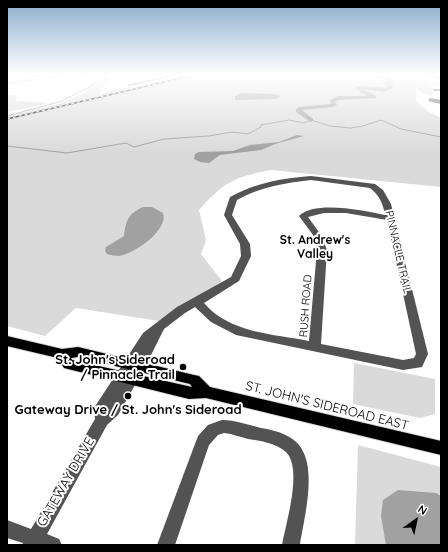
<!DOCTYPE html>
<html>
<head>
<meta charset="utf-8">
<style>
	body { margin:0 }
	#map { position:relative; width:448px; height:552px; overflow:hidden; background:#fff; font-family:Quicksand,sans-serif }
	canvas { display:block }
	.frame { position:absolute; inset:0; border:8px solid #000; pointer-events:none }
	.north { position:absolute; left:396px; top:500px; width:40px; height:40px; -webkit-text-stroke:3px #fff; paint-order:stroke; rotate:33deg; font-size:11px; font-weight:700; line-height:16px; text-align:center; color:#000 }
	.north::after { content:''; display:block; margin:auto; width:14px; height:18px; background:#000; clip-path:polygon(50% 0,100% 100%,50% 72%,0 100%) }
</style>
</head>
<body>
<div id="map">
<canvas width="448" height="552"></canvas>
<div class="frame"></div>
<div class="north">N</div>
</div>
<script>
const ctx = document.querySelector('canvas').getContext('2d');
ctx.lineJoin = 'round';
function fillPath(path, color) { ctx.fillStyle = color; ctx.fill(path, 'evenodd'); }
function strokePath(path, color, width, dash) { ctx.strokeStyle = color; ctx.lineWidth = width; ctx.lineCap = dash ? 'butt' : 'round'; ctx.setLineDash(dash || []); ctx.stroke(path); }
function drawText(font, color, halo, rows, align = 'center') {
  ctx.font = font + ' Quicksand,sans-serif'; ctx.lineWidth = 4; ctx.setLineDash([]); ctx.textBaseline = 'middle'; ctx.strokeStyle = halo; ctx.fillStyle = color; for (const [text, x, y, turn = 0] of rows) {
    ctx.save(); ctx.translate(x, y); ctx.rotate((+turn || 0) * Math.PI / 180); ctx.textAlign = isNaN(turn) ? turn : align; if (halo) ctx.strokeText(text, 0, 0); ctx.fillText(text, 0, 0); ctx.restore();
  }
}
const green = new Path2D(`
	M89 75H110L99 94 183 75H412L429 81H436L441 84V86H431L433 97 419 91 417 87 416 101 429 112 441 118V187L271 170C234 177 224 182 199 210L206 240 201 254 222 281 165 322 76 308 45 336 7 326V116L62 103 87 91 95 78Z
	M13 95 18 97 15 99 17 101 50 103 7 112V96Z
	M354 363 435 379V414L420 418 353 404Z
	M358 445 441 467V545H355Z`);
const water = new Path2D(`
	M241 93 273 94 281 96 275 99 235 100V96Z
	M297 135 304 136 275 144 261 150 220 155 209 163 200 162 194 159 195 154 199 152 233 151 250 145 279 142Z
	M143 207H152L163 213C169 230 134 254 119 256 115 256 111 255 107 254L105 251 106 247 124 236C126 220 128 214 143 207Z
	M398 490 436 493 441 496V545H386L381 516 383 500Z`);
const stream = new Path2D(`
	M7 83 42 79 59 75
	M7 116 62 101 93 85 91 76 81 75
	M7 146 67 153 126 143 134 147 164 139 209 136 232 132 248 134 261 127V125L289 120 304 123 311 120 330 126 350 128 363 126 381 120 401 129 441 137`);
const river = new Path2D(`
	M382 75H398L389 77 393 81 391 83 393 88 383 92 363 89 376 96V98L339 100 335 102 337 105 333 107 302 110 313 119V121L311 122 296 112V109L299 107 331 104 330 100 338 96H367L356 89V87L366 86 385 88 387 87 385 83 388 81 382 77Z`);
const minor = new Path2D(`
	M171 75H177L129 86 127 85Z
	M429 75H434L441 77V80Z
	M433 89H441V91H433Z
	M430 98 441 100V104L428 101Z
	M311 176 375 184 383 190 391 204 428 354 422 367 403 370 236 335 211 322 195 307 185 313 164 329 143 371 118 415 107 425 47 534 59 539 62 545H22L23 543 7 538V520L31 529 95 419 94 409 96 405 143 333 177 307 231 277 241 256 240 244 224 215 230 197C255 183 283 178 311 176ZM311 180 370 188C379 195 383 203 385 215 365 211 315 200 299 216L313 235 317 250 309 341C274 334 229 333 204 303L239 281 251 256 250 244 232 215 237 200C260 187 285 183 311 180ZM324 213H346L387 220 416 354 414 358 403 360 321 344 327 250 321 235 308 217Z
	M222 420C235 420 249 425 261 428 273 430 286 433 295 441 320 462 304 518 300 545H282C286 523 303 469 286 452 276 443 261 441 248 439 240 437 233 434 224 433L218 435 209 445 175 545H157L198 436 208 425Z`);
const major = new Path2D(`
	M7 336 62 349 78 347 194 375 199 376 210 387 441 441V455L206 398 189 399 68 369 64 368 58 358 7 346ZM78 357 190 384 192 387 72 360 71 358Z`);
const rail = new Path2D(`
	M7 119 194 75`);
const markers = [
	[183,367,4,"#000"],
	[128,396,4,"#000"]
];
const streetNames = [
	["PINNACLE TRAIL",398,252,77],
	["RUSH ROAD",306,306,-86]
];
const neighbourhoodNames = [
	["St. Andrew's",315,240],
	["Valley",315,254]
];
const nearPoinames = [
	["St. John's Sideroad",175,360],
	["/ Pinnacle Trail",175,375],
	["Gateway Drive / St. John's Sideroad",128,410,"center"]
];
const nearStreetnames = [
	["ST. JOHN'S SIDEROAD EAST",327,406,14],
	["GATEWAY DRIVE",66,482,-60]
];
fillPath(green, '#dadada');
fillPath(water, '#a1a1a1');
strokePath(stream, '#a1a1a1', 1);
fillPath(river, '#a1a1a1');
strokePath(major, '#dbdbdb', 2);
fillPath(minor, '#535353');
fillPath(major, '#000');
strokePath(rail, '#000', 1.5);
strokePath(rail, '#fff', 1, [3]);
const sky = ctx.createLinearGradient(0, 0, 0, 152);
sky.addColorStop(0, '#8baccc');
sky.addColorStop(0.49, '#fff');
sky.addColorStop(1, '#ffffff00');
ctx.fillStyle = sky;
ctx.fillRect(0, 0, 448, 152);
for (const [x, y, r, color] of markers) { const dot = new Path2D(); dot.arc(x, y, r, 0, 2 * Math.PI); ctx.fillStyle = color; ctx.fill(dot); strokePath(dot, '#fff', 1.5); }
drawText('11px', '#000', '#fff', streetNames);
drawText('bold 12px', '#000', '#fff', neighbourhoodNames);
drawText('bold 13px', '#000', '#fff', nearPoinames, 'right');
drawText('13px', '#000', '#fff', nearStreetnames);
</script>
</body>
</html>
